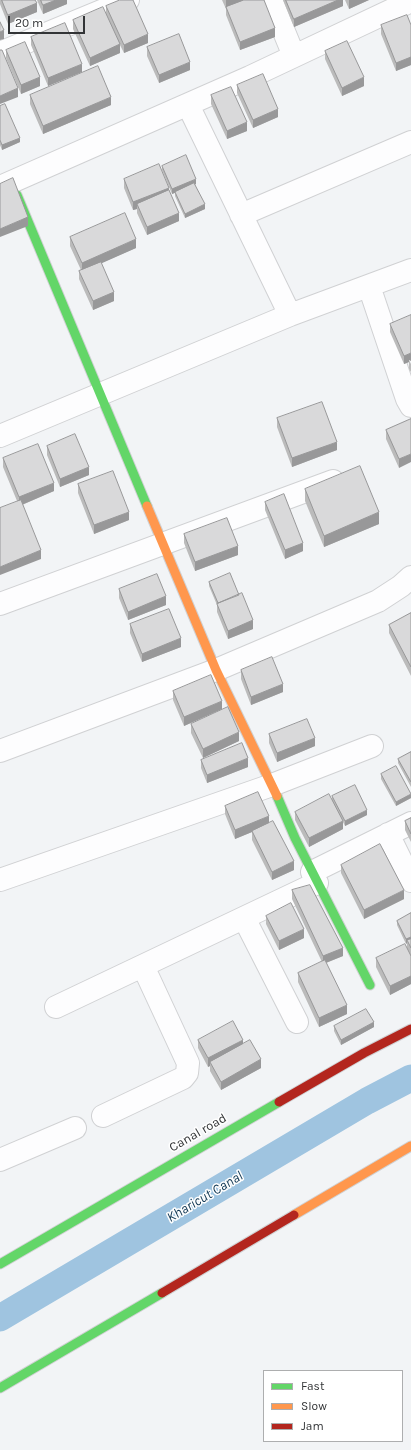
<!DOCTYPE html>
<html>
<head>
<meta charset="utf-8">
<style>
	body { margin:0 }
	#map { position:relative; width:411px; height:1450px; overflow:hidden; background:#f2f4f6; font-family:Karla,sans-serif }
	canvas { display:block }
	.legend { position:absolute; left:263px; top:1370px; width:140px; height:72px; box-sizing:border-box; background:#fff; border:1px solid #adaeaf; margin:0; padding:5px 7px; list-style:none; font-size:12px; color:#323436 }
	.legend li { display:flex; align-items:center; gap:8px; height:20px }
	.legend b { width:20px; border:1px solid #adaeaf }
	.scale { position:absolute; left:8px; top:16px; width:77px; height:18px; box-sizing:border-box; border:2px solid #323436; border-top:0; padding-left:5px; font-size:12px; line-height:14px; white-space:nowrap; color:#323436; -webkit-text-stroke:3px #fff; paint-order:stroke }
</style>
</head>
<body>
<div id="map">
<canvas width="411" height="1450"></canvas>
<ul class="legend">
<li><b style="height:5px;background:#63d668"></b>Fast</li>
<li><b style="height:5px;background:#ff974d"></b>Slow</li>
<li><b style="height:5px;background:#b3261e"></b>Jam</li>
</ul>
<div class="scale">20 m</div>
</div>
<script>
const ctx = document.querySelector('canvas').getContext('2d');
ctx.lineJoin = 'round';
function strokePath(path, color, width, dash) { ctx.strokeStyle = color; ctx.lineWidth = width; ctx.lineCap = dash ? 'butt' : 'round'; ctx.setLineDash(dash || []); ctx.stroke(path); }
function fillPath(path, color) { ctx.fillStyle = color; ctx.fill(path, 'evenodd'); }
function drawText(font, color, halo, rows, align = 'center') {
  ctx.font = font + ' Karla,sans-serif'; ctx.lineWidth = 3; ctx.setLineDash([]); ctx.textBaseline = 'middle'; ctx.strokeStyle = halo; ctx.fillStyle = color; for (const [text, x, y, turn = 0] of rows) {
    ctx.save(); ctx.translate(x, y); ctx.rotate((+turn || 0) * Math.PI / 180); ctx.textAlign = isNaN(turn) ? turn : align; if (halo) ctx.strokeText(text, 0, 0); ctx.fillText(text, 0, 0); ctx.restore();
  }
}
const canal = new Path2D(`
	M0 1318 367 1101 411 1078`);
const street = new Path2D(`
	M271 0 294 56
	M0 53 128 0
	M188 105 290 315 411 270
	M0 187 250 77 411 1
	M241 215 411 142
	M369 286 407 399 411 406
	M0 436 290 315
	M0 604 333 481
	M0 751 216 670 378 601 401 586 411 577
	M388 834 411 881
	M312 872 411 823
	M0 880 272 785 372 746
	M244 918 297 1022
	M56 1007 317 883
	M103 1116 183 1078 187 1073 188 1063 143 966
	M0 1160 75 1128`);
const fast = new Path2D(`
	M17 195 147 506
	M277 796 295 838 370 985
	M0 1264 279 1102
	M0 1388 162 1293`);
const slow = new Path2D(`
	M147 506 216 670 277 796
	M294 1215 411 1146`);
const jam = new Path2D(`
	M279 1102 364 1053 411 1029
	M162 1293 294 1215`);
const wall = new Path2D(`
	M0 0H35L37 12 8 24 0 4Z
	M37 0H67V4L43 14Z
	M222 0H264L275 37 240 50 226 15V9Z
	M283 0H343V6L294 27Z
	M345 0H369L349 9Z
	M106 6 148 43 124 53 120 45V53L90 66 73 29V20L106 14Z
	M381 25H411V65L396 71 381 34Z
	M31 37 82 72 48 86 31 45Z
	M147 47 190 70 159 83 147 56Z
	M6 50 40 86 21 94 6 58Z
	M325 51 364 86 342 96 325 59Z
	M237 85 278 117 253 128 237 93Z
	M30 95 111 105 43 134 30 104Z
	M211 95 247 131 227 139 211 104Z
	M0 106 20 142 2 150 0 145Z
	M162 166 196 184H195L205 209 185 218 175 196V193L172 194 162 170Z
	M124 179 169 190 179 221 147 235 137 213V209L133 210 124 188Z
	M70 237 136 248 101 263 114 301 93 310 79 279V271L81 270 70 246Z
	M390 324 411 364V372L409 369V362L404 364 390 332Z
	M277 418 337 450 292 467 277 427Z
	M411 419 399 468 386 439V430Z
	M47 446 89 475 60 487 47 455Z
	M3 458 54 491 22 505 41 559 3 467Z
	M78 484 129 520 94 534 78 493Z
	M305 489 379 524 324 547 305 501Z
	M265 502 303 551 285 559 265 510Z
	M184 534 238 555 195 571 184 543Z
	M209 582 253 629 228 639 217 612V605L209 586Z
	M119 589 166 605 128 620 119 598Z
	M411 613V676L389 633V625Z
	M130 624 181 647 142 662 130 633Z
	M241 670 283 692 251 705 241 679Z
	M173 691 222 709 184 726 173 700Z
	M191 724 239 741 203 758 191 733Z
	M269 734 315 746 277 762 269 743Z
	M411 752V787L398 763V759Z
	M201 760 248 767 207 783 201 768Z
	M381 774 411 798 396 806 381 779Z
	M332 796 367 815 345 826 343 822V829L309 847 295 820V812L332 801Z
	M225 806 269 823 294 870 272 880 252 840V832L235 839 225 814Z
	M411 818V842L405 830V821Z
	M341 865 404 899 364 919 341 873Z
	M292 890 343 956 326 963 347 1014 319 1027 298 982V973L322 962 292 899Z
	M411 913V984L390 995 376 967V958L407 949V943L406 944 397 925V921Z
	M266 916 304 938 279 950 266 924Z
	M334 1026 374 1027 341 1045 334 1031Z
	M198 1040 243 1044 261 1068 221 1090 210 1071V1066L208 1067 198 1048Z`);
const shadedWall = new Path2D(`
	M56 0H67V4L43 14V5Z
	M227 0H246L226 7V9V0Z
	M338 0H343V6L294 27V19Z
	M349 0H369L349 9Z
	M37 3V12L8 24V15Z
	M275 28V37L240 50V42Z
	M4 30V39L0 40V32Z
	M148 34V43L124 53V45Z
	M120 44V53L90 66V58Z
	M411 57V65L396 71V63Z
	M190 62V70L159 83V75Z
	M82 64V72L48 86V78Z
	M40 77V86L21 94V85Z
	M364 77V86L342 96V88Z
	M18 88V97L0 104V96Z
	M111 97V105L43 134V126Z
	M278 109V117L253 128V120Z
	M247 122V131L227 139V131Z
	M20 138V142L2 150V145Z
	M196 179V184L172 194V189Z
	M169 188V196L137 204V209L133 210V202Z
	M205 204V209L185 218V214Z
	M179 213V221L147 235V227Z
	M28 217V226L0 237V229Z
	M136 239V248L82 272V263Z
	M114 292V301L93 310V301Z
	M411 353V361L409 360V362L404 364V356Z
	M337 442V450L292 467V458Z
	M411 454V462L399 468V459Z
	M89 467V475L60 487V479Z
	M54 483V491L19 506V497Z
	M129 512V520L94 534V525Z
	M379 512V524L324 547V536Z
	M303 543V551L285 559V550Z
	M238 546V555L195 571V562Z
	M41 550V559L0 575V567Z
	M166 596V605L128 620V612Z
	M253 620V629L228 639V631Z
	M181 638V647L142 662V654Z
	M283 684V692L251 705V697Z
	M222 701V709L184 726V717Z
	M239 732V741L203 758V749Z
	M315 738V746L277 762V753Z
	M248 758V767L207 783V775Z
	M411 794V798L396 806V802Z
	M367 810V815L345 826V821Z
	M269 816V825L235 839V830Z
	M343 821V829L309 847V838Z
	M294 861V870L272 880V872Z
	M404 890V899L364 919V910Z
	M304 929V938L279 950V941Z
	M411 937V941L407 940V943L406 944V939Z
	M343 948V956L323 964V956Z
	M411 976V984L390 995V986Z
	M347 1005V1014L319 1027V1018Z
	M374 1022V1027L341 1045V1040Z
	M243 1040V1048L210 1062V1066L208 1067V1058Z
	M261 1059V1068L221 1090V1082Z`);
const building = new Path2D(`
	M2 0H35L37 3 8 15Z
	M41 0H56L43 5Z
	M120 0H133L148 34 124 45 106 6Z
	M244 0H264L275 28 240 42 226 7Z
	M286 0H338L294 19Z
	M103 7 120 44 90 58 73 20Z
	M407 15 411 25V57L396 63 381 25Z
	M0 22 4 30 0 32Z
	M65 23 82 64 48 78 31 37Z
	M179 34 190 62 159 75 147 47Z
	M347 41 364 77 342 88 325 51Z
	M25 42 40 77 21 85 6 50Z
	M0 50H2L18 88 0 96Z
	M98 66 111 97 43 126 30 95Z
	M263 74 278 109 253 120 237 85Z
	M231 87 247 122 227 131 211 95Z
	M5 104 20 138 2 145 0 140V106Z
	M186 155 196 179 172 189 162 166Z
	M159 164 169 188 133 202 124 179Z
	M13 178 28 217 0 229V184Z
	M194 183 205 204 185 214 175 192Z
	M169 190 179 213 147 227 137 204Z
	M125 213 136 239 82 263 70 237Z
	M101 262 114 292 93 301 79 271Z
	M411 315V353L404 356 390 324Z
	M322 402 337 442 292 458 277 418Z
	M411 419V454L399 459 386 430Z
	M75 434 89 467 60 479 47 446Z
	M38 444 54 483 19 497 3 458Z
	M360 466 379 512 324 536 305 489Z
	M113 471 129 512 94 525 78 484Z
	M284 494 303 543 285 550 265 502Z
	M21 500 41 550 0 567V508Z
	M227 518 238 546 195 562 184 534Z
	M230 573 239 595 218 603 209 582Z
	M157 574 166 596 128 612 119 589Z
	M242 593 253 620 228 631 217 604Z
	M169 609 181 638 142 654 130 624Z
	M411 613V667L389 625Z
	M272 657 283 684 251 697 241 670Z
	M211 675 222 701 184 717 173 691Z
	M228 707 239 732 203 749 191 724Z
	M307 719 315 738 277 753 269 734Z
	M242 743 248 758 207 775 201 760Z
	M411 752V782L398 759Z
	M396 766 411 794 396 802 381 774Z
	M355 785 367 810 345 821 332 796Z
	M258 792 269 816 235 830 225 806Z
	M329 794 343 821 309 838 295 812Z
	M411 818V834L405 821Z
	M273 821 294 861 272 872 252 831Z
	M380 844 404 890 364 910 341 865Z
	M310 885 343 948 323 956 292 890Z
	M291 903 304 929 279 941 266 916Z
	M411 913V937L406 939 397 921Z
	M411 939V948L407 940Z
	M405 944 411 956V976L390 986 376 958Z
	M325 960 347 1005 319 1018 298 973Z
	M366 1009 374 1022 341 1040 334 1026Z
	M233 1021 243 1040 208 1058 198 1040Z
	M250 1040 261 1059 221 1082 210 1062Z`);
const streetNames = [
	["Canal road",198,1133,-30]
];
const waterNames = [
	["Kharicut Canal",205,1197,-31]
];
strokePath(canal, '#9fc4e0', 27);
strokePath(street, '#d0d1d3', 24);
strokePath(fast, '#d0d1d3', 11);
strokePath(slow, '#d0d1d3', 11);
strokePath(jam, '#d0d1d3', 11);
strokePath(street, '#fdfdfe', 22);
strokePath(fast, '#63d668', 9);
strokePath(slow, '#ff974d', 9);
strokePath(jam, '#b3261e', 9);
fillPath(wall, '#bbb');
fillPath(shadedWall, '#989899');
fillPath(building, '#d9d9da');
strokePath(building, '#989899', 1);
drawText('13px', '#323436', '#fff', streetNames);
drawText('italic 14px', '#123955', '#fff', waterNames);
</script>
</body>
</html>
